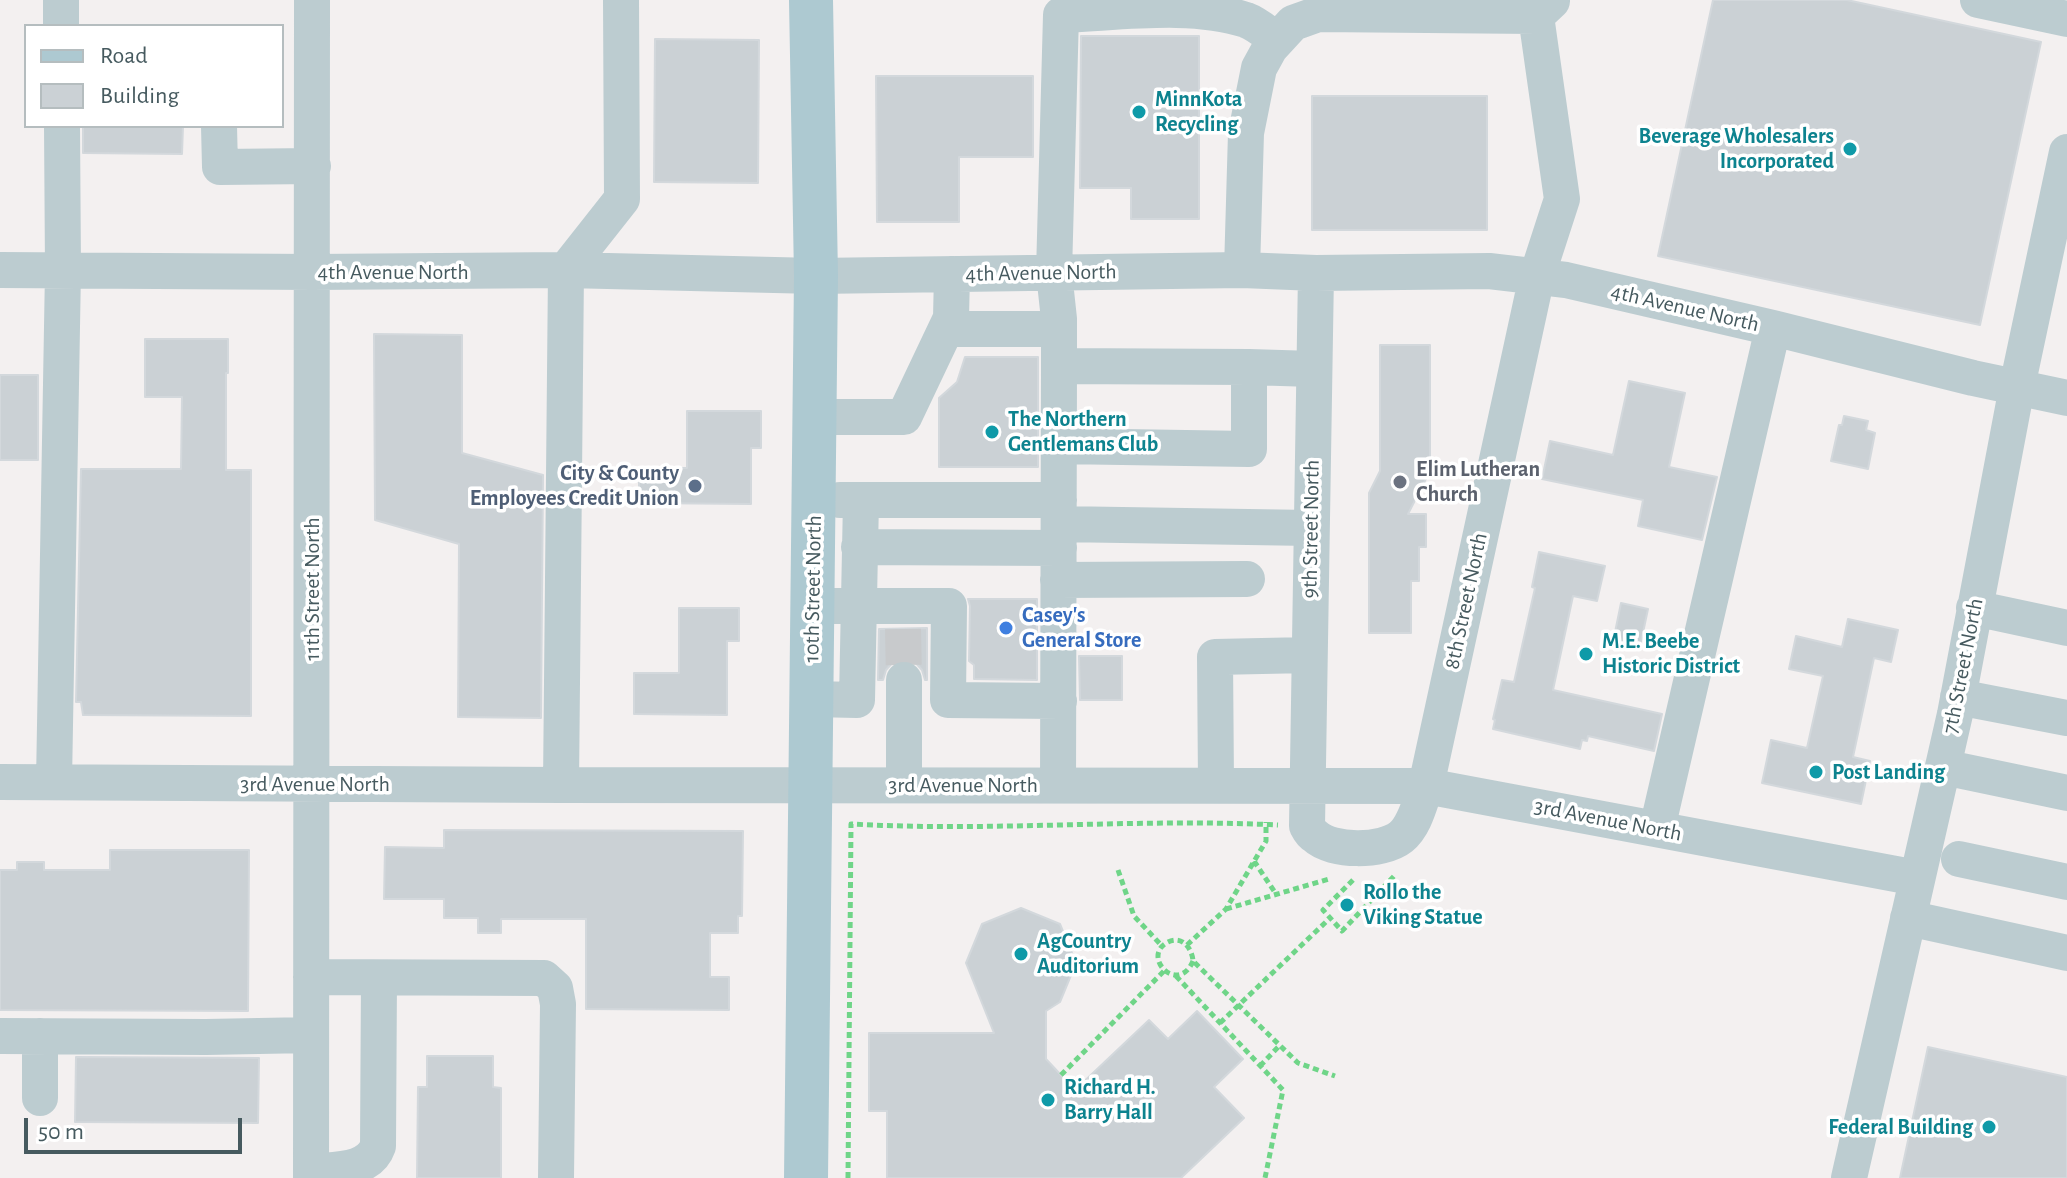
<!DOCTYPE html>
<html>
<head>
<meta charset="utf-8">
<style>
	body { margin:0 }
	#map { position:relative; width:2067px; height:1178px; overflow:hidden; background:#f3f0f0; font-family:"Alegreya Sans",sans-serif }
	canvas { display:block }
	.legend { position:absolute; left:24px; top:24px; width:260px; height:104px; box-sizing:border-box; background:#fff; border:2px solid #b5bdbf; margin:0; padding:10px 14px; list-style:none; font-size:24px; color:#465a5f }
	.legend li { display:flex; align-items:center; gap:16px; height:40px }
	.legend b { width:40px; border:2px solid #b5bdbf }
	.scale { position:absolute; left:24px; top:1118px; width:218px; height:36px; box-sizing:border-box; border:4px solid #465a5f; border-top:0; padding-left:10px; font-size:24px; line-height:28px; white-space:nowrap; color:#465a5f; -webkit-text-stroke:6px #fff; paint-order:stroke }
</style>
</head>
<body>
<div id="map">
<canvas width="2067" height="1178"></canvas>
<ul class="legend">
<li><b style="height:10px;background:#adc9d1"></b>Road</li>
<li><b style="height:22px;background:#cbd1d5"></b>Building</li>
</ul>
<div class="scale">50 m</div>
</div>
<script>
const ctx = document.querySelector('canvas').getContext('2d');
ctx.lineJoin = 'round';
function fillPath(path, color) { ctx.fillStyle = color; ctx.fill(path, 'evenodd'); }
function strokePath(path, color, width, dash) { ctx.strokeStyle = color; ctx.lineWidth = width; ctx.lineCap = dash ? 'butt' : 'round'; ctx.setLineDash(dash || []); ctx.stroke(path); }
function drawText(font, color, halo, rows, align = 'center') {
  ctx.font = font + ' "Alegreya Sans",sans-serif'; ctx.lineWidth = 7; ctx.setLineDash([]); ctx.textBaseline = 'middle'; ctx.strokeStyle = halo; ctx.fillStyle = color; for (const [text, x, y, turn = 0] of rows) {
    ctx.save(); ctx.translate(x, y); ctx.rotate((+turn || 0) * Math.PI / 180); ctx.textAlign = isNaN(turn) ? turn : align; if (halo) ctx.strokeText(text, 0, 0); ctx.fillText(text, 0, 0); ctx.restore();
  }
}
const building = new Path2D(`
	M1713 0H1847L2041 42 1980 325 1658 256Z
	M1081 36H1199V219H1131V188H1080Z
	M655 39 759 40 758 183 654 182Z
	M876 76H1033V157H959V222H877Z
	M1312 96H1487V230H1312Z
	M83 126H183L182 154 83 153Z
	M374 334 462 335V453L543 475 541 718 458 717 459 544 375 520Z
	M145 339H228V373H226V470H251V716L83 715 81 702H76L81 469H181L182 397H145Z
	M1380 345H1430V471L1408 514H1426V547H1419V581H1411V633H1369V493L1380 471Z
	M965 357H1038V467H939V398L957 382Z
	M0 375H38V460H0Z
	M1629 381 1685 393 1669 467 1717 477 1702 540 1638 526 1643 500 1542 479 1550 441 1613 455Z
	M687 411H761V448H751V504L639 503V468H687Z
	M1844 416 1868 421 1866 430 1875 433 1868 469 1831 461 1839 425H1842Z
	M1539 552 1605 566 1597 601 1573 596 1553 690 1662 714 1654 751 1588 736 1587 741 1582 740 1580 749 1493 729 1495 720 1493 719 1502 680 1514 682 1535 588 1532 587Z
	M968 599H1037V680L974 679V665L969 661 970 606Z
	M1621 603 1648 609 1640 647 1613 642Z
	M679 608H739V641H727V715L634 714V673H679Z
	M1848 619 1898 630 1891 662 1874 658 1853 757 1870 761 1861 804 1762 783 1771 740 1807 748 1823 676 1789 669 1796 636 1842 647Z
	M927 628V680H925L922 670 915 662 903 659 893 662 886 670 883 680H878L879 629Z
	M1079 656H1122V700H1080Z
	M444 830 743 831 742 916H738V933H710V977H729V1010L586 1009V919H501V933H478V918H444V899H384L385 847 444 848Z
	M110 850H249L248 1011 0 1010V870H17V862H44V870H110Z
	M1021 908 1060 924 1076 963 1060 1002 1046 1011V1059L1075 1090 1149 1020 1168 1039 1197 1011 1243 1059 1214 1087 1244 1118 1181 1178H887V1111H869V1033H994L966 963 982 924Z
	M1928 1047 2067 1077V1178H1900Z
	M427 1056H493V1087L501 1088V1178H417L418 1087H427Z
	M76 1057 259 1058 258 1123 75 1122Z`);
const minorTunnel = new Path2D(`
	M903 629 904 680`);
const path = new Path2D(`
	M1254 861 1276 894
	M1118 870 1134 916 1162 946
	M1353 880 1323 910 1342 931 1395 875
	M1226 909 1329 879
	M1187 945 1226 909 1266 841V822
	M1193 961C1178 996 1140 956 1168 942 1182 935 1192 948 1193 961L1298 1063 1335 1076
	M1176 976 1283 1090 1265 1178
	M1220 1023 1330 918
	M1260 1066 1280 1045
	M1061 1075 1164 971
	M848 1178 851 824C993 832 1136 818 1278 825`);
const minor = new Path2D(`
	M61 0V26
	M1978 0 2067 19
	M219 126 220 167 313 166
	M0 270 313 272 566 270 816 276 1242 270 1316 273 1489 271 1566 280 1773 328 1973 378 2067 398
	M1242 270 1246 133 1259 68 1270 48 1293 23 1318 14 1536 16 1552 1
	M1316 273 1307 826C1309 830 1311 834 1315 836 1332 852 1382 852 1401 837 1415 826 1420 802 1426 786L1537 276 1562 199 1536 16
	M946 329H1059
	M1059 366 1249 367
	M815 417H904L951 318 952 274
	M1059 446 1249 449V367L1313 369
	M840 500H1059
	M1059 524 1311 528
	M859 547 1059 548
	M1058 580 1247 579
	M813 606H949L948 700 1059 701
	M1974 608 2067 628
	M1958 697 2067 718
	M812 699 857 700 861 500
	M1943 767 2067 793
	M0 782 561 785 1426 786 1917 878
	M54 782 63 270 62 126
	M1216 784 1215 657 1309 655
	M561 785 566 270 622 199 621 0
	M904 785V680
	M1058 785 1059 366V319L1054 273 1061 15C1118 13 1192 2 1246 20 1257 24 1267 33 1277 40
	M1657 829 1773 328
	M1959 859 2067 882
	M1908 918 2067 953
	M311 977 544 978 555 988 558 1004 556 1178
	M0 1036 206 1037 311 1035
	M40 1036V1098
	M311 1172C334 1169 369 1172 378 1146L379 978
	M311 1178 312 0
	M1849 1178 1955 714 2017 387 2067 152`);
const major = new Path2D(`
	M806 1178 816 276 811 0`);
const markers = [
	[1139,112,8,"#0f9aa8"],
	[1850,149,8,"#0f9aa8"],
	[992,432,8,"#0f9aa8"],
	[1400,482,8,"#6b7280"],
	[695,486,8,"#5c6f8a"],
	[1006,628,8,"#3f7fe0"],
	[1586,654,8,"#0f9aa8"],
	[1816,772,8,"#0f9aa8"],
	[1347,905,8,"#0f9aa8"],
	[1021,954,8,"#0f9aa8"],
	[1048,1100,8,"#0f9aa8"],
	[1989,1127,8,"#0f9aa8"]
];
const cultureNames = [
	["MinnKota",1155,99],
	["Recycling",1155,124],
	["Beverage Wholesalers",1834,136,"right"],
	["Incorporated",1834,161,"right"],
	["The Northern",1008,419],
	["Gentlemans Club",1008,444],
	["M.E. Beebe",1602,641],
	["Historic District",1602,666],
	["Post Landing",1832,772],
	["Rollo the",1363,892],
	["Viking Statue",1363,917],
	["AgCountry",1037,941],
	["Auditorium",1037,966],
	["Richard H.",1064,1087],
	["Barry Hall",1064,1112],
	["Federal Building",1973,1127,"right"]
];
const streetNames = [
	["4th Avenue North",393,272],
	["4th Avenue North",1041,273,-1],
	["4th Avenue North",1685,308,13],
	["9th Street North",1311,529,-89],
	["11th Street North",312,589,-90],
	["10th Street North",813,589,-89],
	["8th Street North",1466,601,-78],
	["7th Street North",1963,666,-79],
	["3rd Avenue North",315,784],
	["3rd Avenue North",963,785],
	["3rd Avenue North",1608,820,11]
];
const worshipNames = [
	["Elim Lutheran",1416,469],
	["Church",1416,494]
];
const serviceNames = [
	["City & County",679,473],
	["Employees Credit Union",679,498]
];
const shopNames = [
	["Casey's",1022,615],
	["General Store",1022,640]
];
fillPath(building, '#cbd1d5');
strokePath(building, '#d3d8dc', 2);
strokePath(minorTunnel, '#c8cacc', 36, [36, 18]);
strokePath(path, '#6fd588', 5, [6, 4]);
strokePath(minor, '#bcccd0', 36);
strokePath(major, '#adc9d1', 44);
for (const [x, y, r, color] of markers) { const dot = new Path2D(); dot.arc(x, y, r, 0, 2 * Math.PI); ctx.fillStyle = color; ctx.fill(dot); strokePath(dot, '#fff', 3); }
drawText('bold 22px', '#0d838f', '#fff', cultureNames, 'left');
drawText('22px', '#465a5f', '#fff', streetNames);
drawText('bold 22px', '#5b616d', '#fff', worshipNames, 'left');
drawText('bold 22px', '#4e5e75', '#fff', serviceNames, 'right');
drawText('bold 22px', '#366cbe', '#fff', shopNames, 'left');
</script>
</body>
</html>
